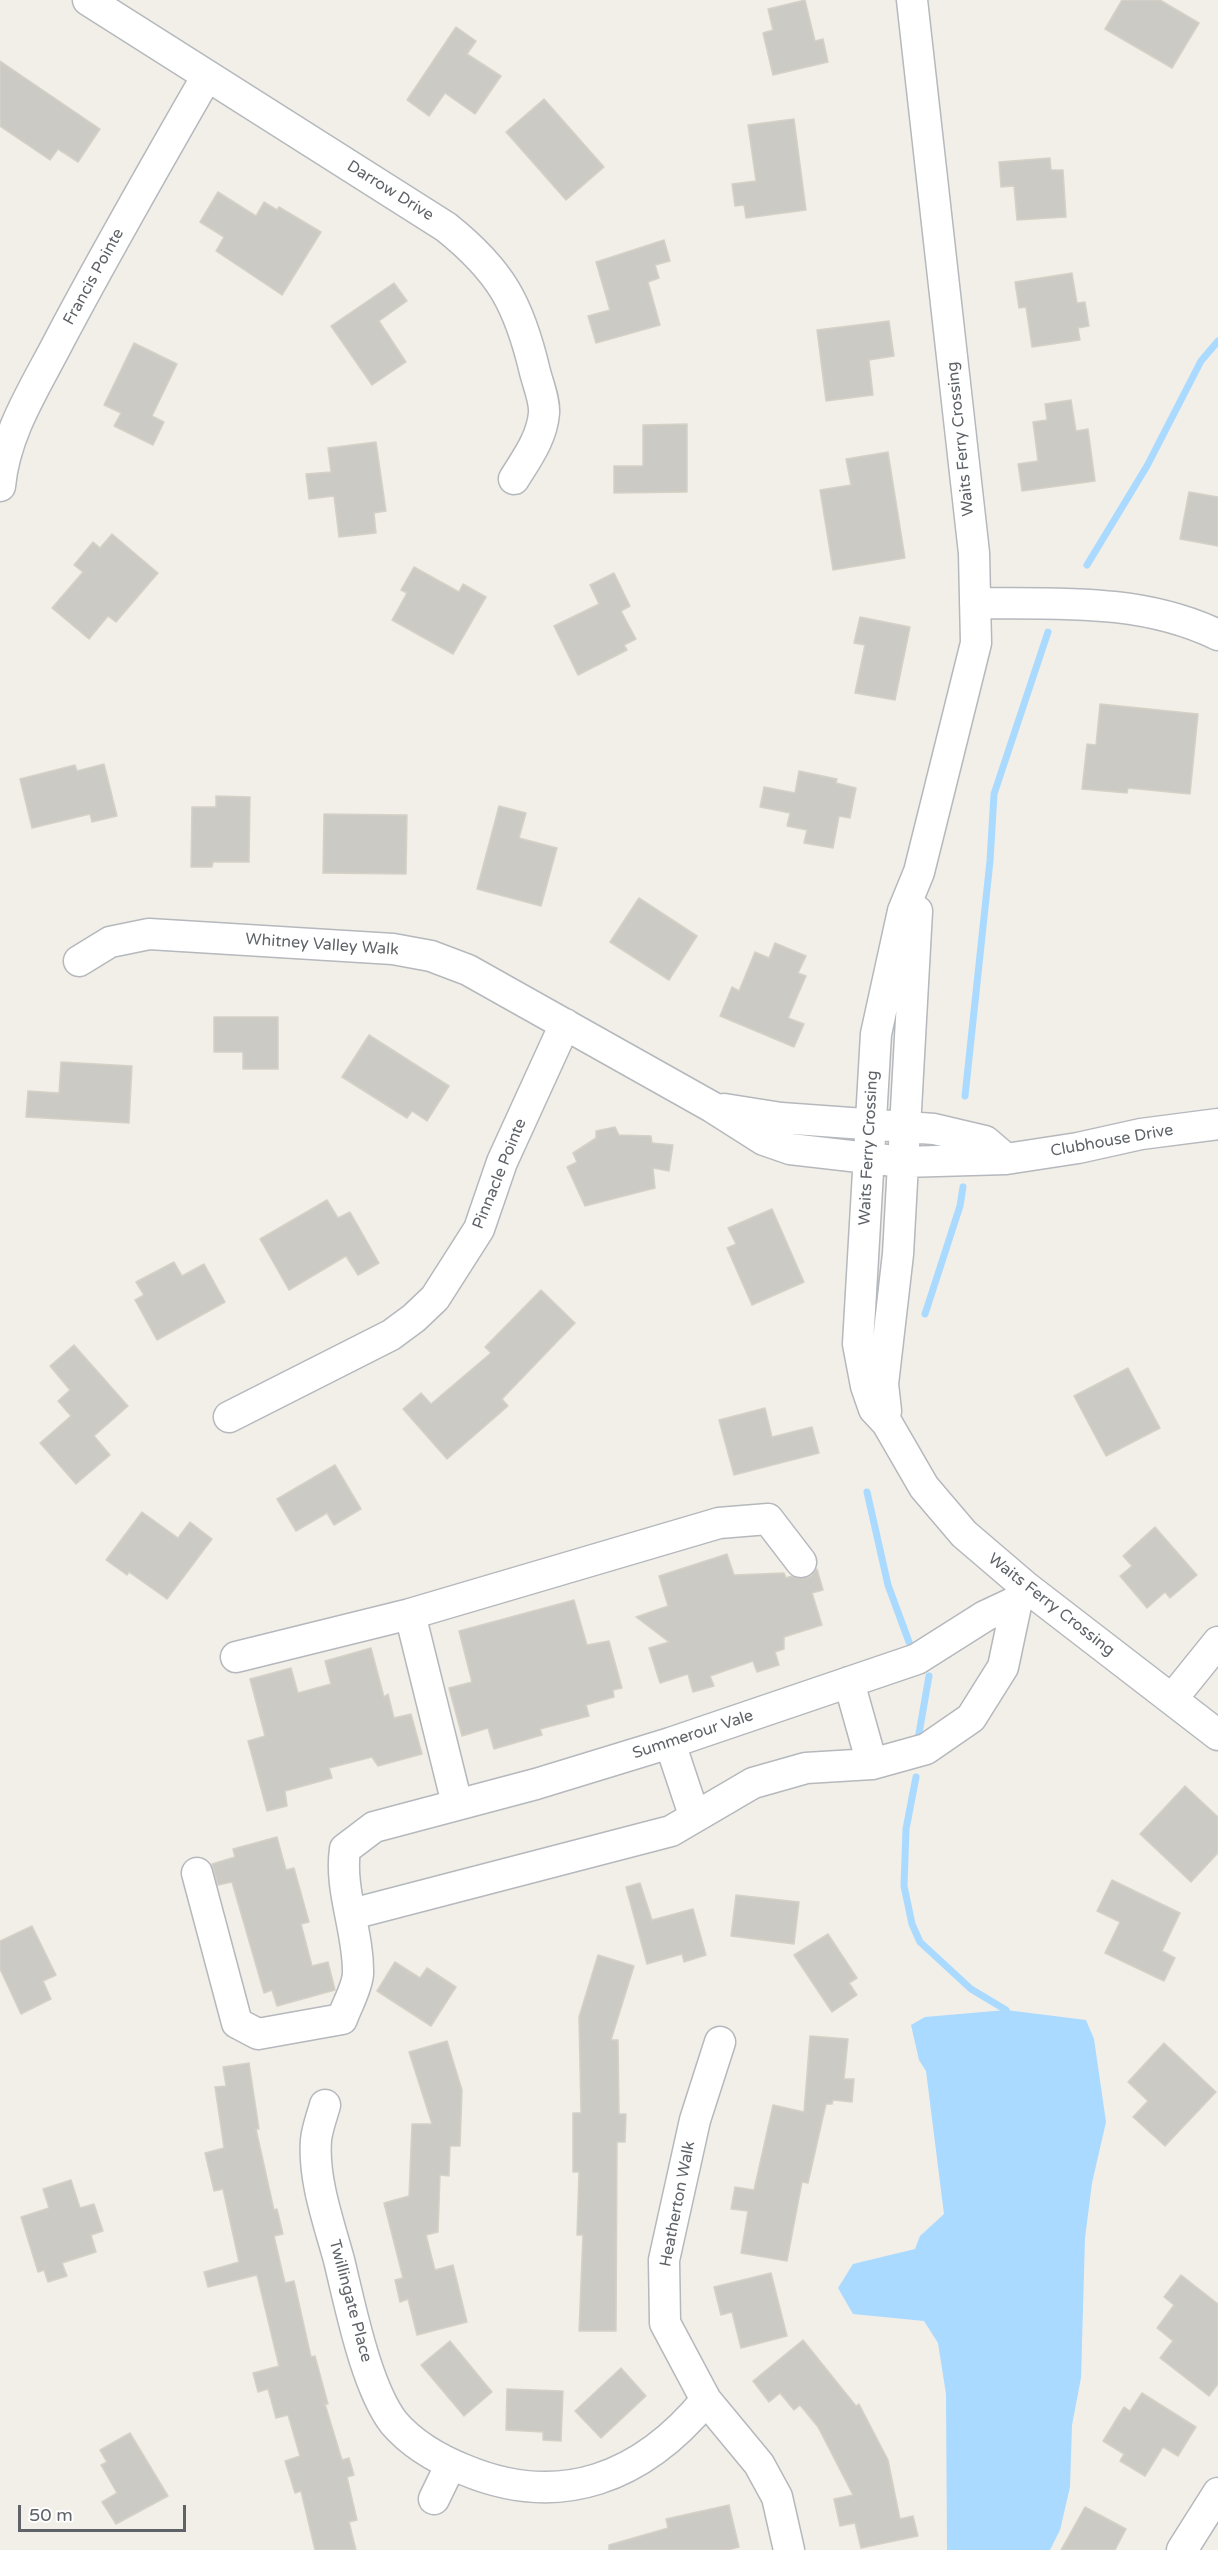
<!DOCTYPE html>
<html>
<head>
<meta charset="utf-8">
<style>
	body { margin:0 }
	#map { position:relative; width:1218px; height:2550px; overflow:hidden; background:#f1efe8; font-family:"Varela Round",sans-serif }
	canvas { display:block }
	.scale { position:absolute; left:18px; top:2505px; width:168px; height:27px; box-sizing:border-box; border:3px solid #5f6368; border-top:0; padding-left:8px; font-size:18px; line-height:21px; white-space:nowrap; color:#5f6368; -webkit-text-stroke:4px #fff; paint-order:stroke }
</style>
</head>
<body>
<div id="map">
<canvas width="1218" height="2550"></canvas>
<div class="scale">50 m</div>
</div>
<script>
const ctx = document.querySelector('canvas').getContext('2d');
ctx.lineJoin = 'round';
function fillPath(path, color) { ctx.fillStyle = color; ctx.fill(path, 'evenodd'); }
function strokePath(path, color, width, dash) { ctx.strokeStyle = color; ctx.lineWidth = width; ctx.lineCap = dash ? 'butt' : 'round'; ctx.setLineDash(dash || []); ctx.stroke(path); }
function drawText(font, color, halo, rows, align = 'center') {
  ctx.font = font + ' "Varela Round",sans-serif'; ctx.lineWidth = 6; ctx.setLineDash([]); ctx.textBaseline = 'middle'; ctx.strokeStyle = halo; ctx.fillStyle = color; for (const [text, x, y, turn = 0] of rows) {
    ctx.save(); ctx.translate(x, y); ctx.rotate((+turn || 0) * Math.PI / 180); ctx.textAlign = isNaN(turn) ? turn : align; if (halo) ctx.strokeText(text, 0, 0); ctx.fillText(text, 0, 0); ctx.restore();
  }
}
const water = new Path2D(`
	M1006 2010 1086 2020 1094 2039 1106 2122 1092 2183 1085 2238 1081 2378 1072 2425 1070 2487 1060 2530 1050 2550H947L946 2394 938 2343 924 2321 853 2314 838 2288 853 2264 915 2249 920 2236 944 2214 926 2071 919 2060 911 2025 925 2017Z`);
const stream = new Path2D(`
	M1087 565 1147 466 1201 361 1218 341
	M965 1096 990 861 994 794 1048 632
	M925 1314 960 1206 963 1187
	M867 1492 888 1585 909 1642
	M918 1739 929 1676
	M916 1777 906 1829 904 1886 912 1924 920 1942 971 1989 1006 2010`);
const building = new Path2D(`
	M805 0 815 41 823 39 828 62 773 75 763 33 773 30 768 9Z
	M1122 0H1160L1199 23 1172 68 1105 29Z
	M456 27 476 41 467 54 501 76 475 114 445 93 429 116 407 100Z
	M0 61 100 129 78 162 58 149 50 160 0 126Z
	M544 99 604 167 566 200 506 132Z
	M794 119 806 210 746 218 744 205 735 206 732 184 756 181 748 125Z
	M1050 158 1051 170H1063L1066 217 1017 220 1014 186 1001 187 999 162Z
	M218 192 256 216 264 202 277 210 279 207 321 232 282 295 216 251 224 237 200 222Z
	M664 240 670 261 655 265 659 278 648 282 660 325 596 343 588 316 610 310 596 262Z
	M1072 273 1077 303 1085 302 1089 326 1078 328 1080 340 1032 347 1026 307 1019 308 1015 282Z
	M394 283 407 301 379 321 406 362 372 385 331 326Z
	M889 321 894 356 869 360 873 395 826 401 817 330Z
	M134 343 177 364 152 416 164 422 153 445 114 426 121 413 104 405Z
	M1071 400 1076 431 1088 429 1095 481 1022 491 1018 464 1038 461 1033 422 1047 420 1045 404Z
	M687 424V492L614 493V466H643V425Z
	M376 442 386 511 374 513 376 533 339 537 334 496 309 499 306 474 331 472 328 448Z
	M888 452 905 558 833 570 820 490 851 485 846 459Z
	M1189 492 1218 497V546L1180 539Z
	M112 534 158 573 116 622 108 616 89 639 52 608 83 572 74 565 93 542 100 548Z
	M414 567 459 592 463 584 486 597 453 654 392 620 407 593 401 590Z
	M614 573 630 606 621 611 636 639 624 645 627 650 578 675 554 626 599 604 590 585Z
	M860 617 910 627 895 700 855 693 865 645 854 643Z
	M1100 704 1198 714 1190 794 1128 788 1127 793 1082 789 1087 744 1096 745Z
	M104 764 117 816 92 822 90 814 32 828 20 779 75 765 77 771Z
	M799 771 837 779 836 783 856 788 850 818 839 816 833 848 804 843 807 830 787 826 790 813 760 807 764 787 795 793Z
	M216 796 250 797 249 862H213L212 867H191L192 807H216Z
	M499 806 526 813 519 838 557 848 541 906 477 889Z
	M324 814 407 815 406 874 323 873Z
	M639 898 697 936 669 980 610 942Z
	M775 943 806 956 798 973 806 976 788 1018 804 1024 794 1047 720 1016 732 987 739 991 755 952 769 958Z
	M214 1017H278V1069H243V1052H214Z
	M369 1035 449 1086 427 1121 412 1111 407 1118 342 1077Z
	M61 1062 132 1066 129 1123 26 1117 28 1091 59 1093Z
	M615 1127 619 1135 651 1136 652 1143 673 1145 669 1171 653 1168 655 1188 585 1206 567 1167 577 1162 573 1153 596 1138V1131Z
	M327 1200 338 1218 350 1212 379 1263 358 1275 346 1256 289 1290 260 1239Z
	M772 1209 804 1282 752 1305 727 1248 736 1244 728 1228Z
	M174 1262 182 1276 204 1264 225 1302 157 1340 135 1300 144 1295 136 1282Z
	M541 1290 575 1323 502 1399 508 1406 447 1459 403 1409 421 1393 431 1404 491 1353 485 1347Z
	M74 1345 128 1406 94 1436 110 1455 76 1484 40 1443 71 1416 58 1401 70 1390 50 1366Z
	M1128 1368 1160 1428 1106 1456 1074 1396Z
	M765 1408 772 1437 812 1427 819 1453 734 1475 719 1420Z
	M335 1465 361 1509 334 1525 327 1513 296 1531 277 1499Z
	M142 1512 178 1538 190 1522 212 1539 167 1599 129 1572 127 1575 106 1560Z
	M1155 1527 1197 1575 1170 1598 1165 1592 1147 1608 1120 1576 1132 1566 1123 1556Z
	M727 1554 734 1575 784 1573 786 1578 792 1576 803 1579 811 1576 817 1569 823 1590 812 1593 822 1625 784 1637V1649L775 1652 779 1665 757 1672 753 1661 710 1676 714 1686 693 1692 688 1674 660 1683 649 1648 669 1642 636 1617 668 1606 659 1576Z
	M574 1600 587 1645 609 1641 622 1688 613 1690 614 1697 586 1705 589 1716 540 1729 542 1735 494 1749 488 1728 462 1736 449 1688 472 1682 459 1631Z
	M371 1648 384 1697 388 1694 394 1718 411 1714 422 1754 378 1766 372 1757 329 1768 332 1778 285 1791 287 1806 267 1811 248 1741 265 1736 250 1679 291 1668 298 1693 331 1684 325 1661Z
	M1185 1786 1218 1817V1853L1191 1882 1140 1834Z
	M277 1837 286 1870 294 1868 309 1922 301 1924 312 1966 328 1962 335 1990 277 2006 272 1990 264 1993 232 1882 218 1885 212 1864 235 1857 233 1849Z
	M1112 1880 1180 1913 1162 1951 1175 1958 1164 1981 1105 1953 1120 1922 1097 1911Z
	M640 1883 652 1920 693 1909 706 1955 684 1962 682 1954 647 1964 626 1887Z
	M736 1895 799 1902 794 1944 731 1936Z
	M32 1926 56 1975 43 1981 51 1999 21 2014 0 1969V1941Z
	M828 1934 857 1978 849 1983 857 1995 832 2012 794 1955Z
	M598 1955 634 1966 611 2040H618L619 2114H626L625 2142H617L616 2331H579L583 2235H577L579 2172H573V2113H581L579 2017Z
	M395 1962 420 1978 427 1968 456 1987 431 2026 377 1991Z
	M810 2036 848 2039 844 2079H854L852 2102 833 2100 832 2104H826L808 2183 802 2182 787 2261 741 2253 748 2211 731 2209 735 2187 754 2190 773 2105 804 2112Z
	M447 2041 462 2090 460 2146H450L449 2176 440 2175 438 2232 426 2235 435 2270 453 2265 467 2322 417 2335 408 2299 400 2302 395 2280 403 2278 384 2203 409 2196 412 2124H432L409 2052Z
	M1164 2043 1216 2092 1165 2146 1133 2117 1148 2101 1128 2082Z
	M249 2063 259 2129H256L274 2210 277 2209 283 2234 274 2236 285 2283 294 2281 311 2357 315 2356 328 2404H325L342 2460 349 2458 354 2475 347 2477 357 2520 349 2522 356 2550H315L301 2491 295 2493 285 2461 300 2456 288 2415 276 2418 268 2389 258 2392 253 2373 279 2366 257 2275 208 2287 204 2272 239 2262 223 2189 214 2191 205 2153 224 2148 215 2087 226 2086 223 2067Z
	M71 2180 80 2208 94 2204 103 2231 91 2235 96 2252 62 2263 67 2276 48 2282 44 2270 38 2272 21 2217 49 2208 43 2189Z
	M771 2273 787 2336 741 2348 732 2312 721 2315 714 2287Z
	M1181 2275 1218 2304V2384L1209 2396 1160 2358 1173 2341 1157 2328 1174 2305 1164 2297Z
	M803 2340 856 2406 859 2404 888 2460 900 2519 913 2516 918 2536 861 2548 855 2523 840 2526 834 2499 853 2495 818 2427 800 2405 794 2410 780 2393 769 2402 753 2381Z
	M450 2341 492 2392 464 2416 421 2365Z
	M621 2368 646 2396 601 2438 575 2411Z
	M507 2389 563 2391 561 2441 543 2440V2432L506 2430Z
	M1142 2393 1196 2427 1178 2456 1163 2447 1145 2476 1120 2461 1124 2454 1103 2441 1124 2407 1130 2411Z
	M130 2433 168 2496 116 2524 102 2502 117 2493 101 2465 107 2462 100 2450Z
	M729 2505 739 2547 728 2550H609V2545L668 2528 666 2519Z
	M1085 2507 1126 2529 1115 2550H1061Z`);
const minor = new Path2D(`
	M88 0 446 227C501 271 519 304 535 372 538 384 545 401 544 413 542 438 527 458 514 479
	M912 0 974 553 976 643 919 872 903 911 876 1034 858 1344 866 1386 874 1409 887 1423 924 1487 964 1534 1026 1587 1218 1735
	M0 486C5 432 36 386 60 339 107 250 157 163 207 76
	M975 603C1058 604 1142 598 1218 635
	M79 961 110 942 149 934 393 949 431 956 468 970 712 1107 764 1140 790 1149 903 1162 1006 1159 1078 1148 1141 1134 1218 1124
	M724 1109 781 1118 934 1129 985 1141 1006 1159
	M886 1411 883 1384 898 1254 917 911
	M229 1417 391 1335 414 1318 435 1298 479 1229 502 1162 565 1024
	M410 1614 719 1523 768 1519 801 1562
	M236 1657 410 1614 457 1804
	M849 1682 872 1764
	M1172 1699 1218 1642
	M670 1743 694 1815
	M197 1873 237 2023 258 2034 342 2019C347 2005 357 1988 358 1974 359 1932 339 1891 345 1849L374 1827 536 1784 670 1743 917 1659 985 1616 1017 1601 1026 1587
	M352 1914 671 1831 753 1783 806 1768 872 1764 926 1749 971 1718 1003 1667 1017 1601
	M720 2042 695 2120 664 2260 665 2323 706 2400 759 2464 777 2497 789 2550
	M325 2105C322 2116 317 2129 316 2140 313 2180 329 2223 339 2260 350 2305 366 2387 394 2423 412 2444 440 2460 465 2470 561 2510 643 2477 706 2400
	M434 2499 451 2464
	M1182 2550 1218 2493`);
const streetNames = [
	["Darrow Drive",390,191,32],
	["Francis Pointe",94,277,-61],
	["Waits Ferry Crossing",961,439,-96],
	["Whitney Valley Walk",322,945,4],
	["Clubhouse Drive",1112,1141,-10],
	["Waits Ferry Crossing",869,1148,-87],
	["Pinnacle Pointe",500,1174,-68],
	["Waits Ferry Crossing",1051,1605,38],
	["Summerour Vale",693,1735,-18],
	["Heatherton Walk",678,2204,-79],
	["Twillingate Place",350,2301,75]
];
fillPath(water, '#aadaff');
strokePath(stream, '#aadaff', 7);
fillPath(building, '#cccac5');
strokePath(building, '#d6d1c6', 1.5);
strokePath(minor, '#b5b8bc', 33);
strokePath(minor, '#fff', 30);
drawText('16px', '#5f6368', '#fff', streetNames);
</script>
</body>
</html>
